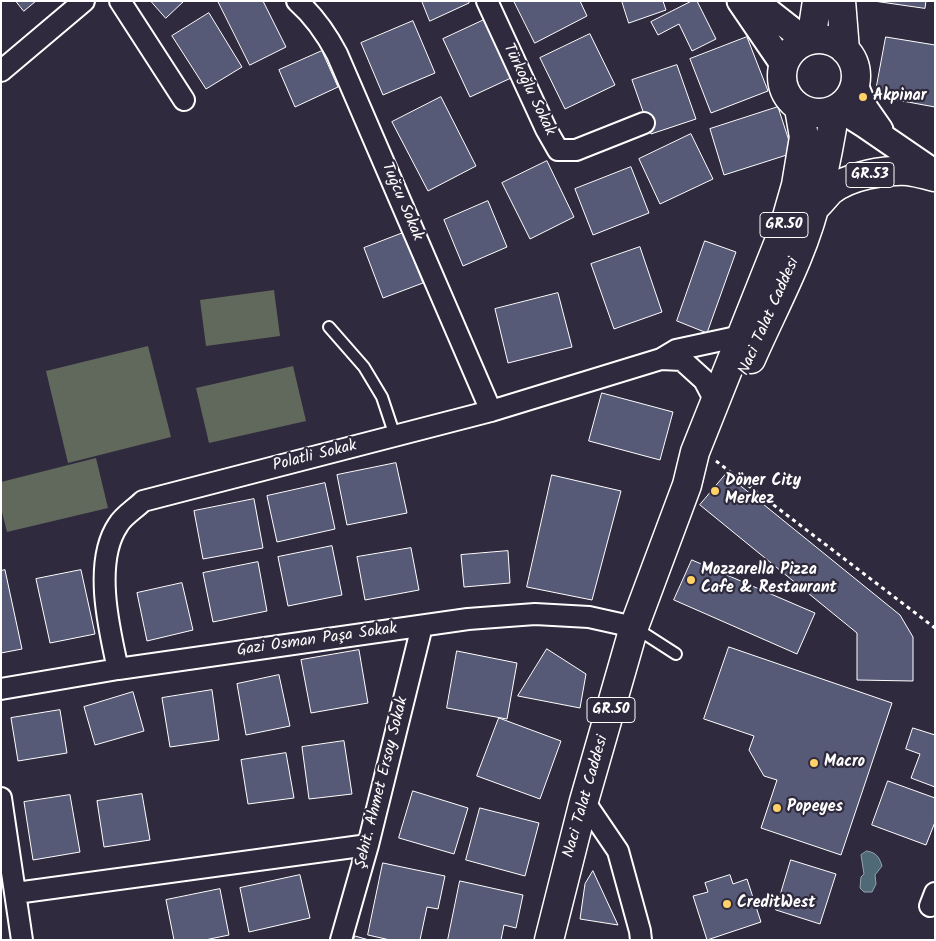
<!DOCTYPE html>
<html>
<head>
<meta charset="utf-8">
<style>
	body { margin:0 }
	#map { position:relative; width:936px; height:941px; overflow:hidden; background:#2f2a3d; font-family:Kalam,sans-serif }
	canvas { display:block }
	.frame { position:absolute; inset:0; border:2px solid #fff; pointer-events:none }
</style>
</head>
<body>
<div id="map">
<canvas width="936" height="941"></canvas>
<div class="frame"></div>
</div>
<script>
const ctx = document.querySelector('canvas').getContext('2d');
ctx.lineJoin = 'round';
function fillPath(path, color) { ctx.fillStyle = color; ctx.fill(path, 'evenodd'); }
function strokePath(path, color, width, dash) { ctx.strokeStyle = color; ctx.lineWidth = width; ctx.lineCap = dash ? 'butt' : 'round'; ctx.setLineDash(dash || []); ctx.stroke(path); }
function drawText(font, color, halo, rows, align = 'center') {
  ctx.font = font + ' Kalam,sans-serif'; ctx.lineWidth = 4.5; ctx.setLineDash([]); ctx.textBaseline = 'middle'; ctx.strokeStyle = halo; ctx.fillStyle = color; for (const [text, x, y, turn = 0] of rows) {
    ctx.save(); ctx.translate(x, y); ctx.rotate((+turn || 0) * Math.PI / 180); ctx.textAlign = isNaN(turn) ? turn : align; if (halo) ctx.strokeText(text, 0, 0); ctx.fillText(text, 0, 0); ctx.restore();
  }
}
const green = new Path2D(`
	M274 290 280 336 206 346 200 300Z
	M148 346 171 437 68 463 46 371Z
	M293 366 306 421 209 443 196 388Z
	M96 458 108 508 7 532 1 508V482Z`);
const water = new Path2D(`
	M867 851C877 853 879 857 882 866L875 875 876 884 872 892H864L860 888 861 877 864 874 861 855Z`);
const building = new Path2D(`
	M16 1H36L24 11Z
	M151 1H184L166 18Z
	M218 1H263L286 47 250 65Z
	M422 1H469V3L430 21Z
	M514 1H580L587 16 535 43Z
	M622 1H663L666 10 629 23Z
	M692 1H697L716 39 692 51 679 24 658 35 651 22Z
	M874 1H926L925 8Z
	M209 13 242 67 206 89 172 36Z
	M484 20 511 78 470 97 443 39Z
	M413 21 435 73 383 95 361 43Z
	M590 34 615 85 565 109 540 58Z
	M747 37 768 91 711 113 690 59Z
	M886 37 935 45V107L875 96Z
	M322 51 338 87 295 107 279 70Z
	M677 65 696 119 651 134 632 80Z
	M441 97 476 166 428 191 392 122Z
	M778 107 793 153 724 175 710 129Z
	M691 134 713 179 660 204 639 159Z
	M547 161 574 217 530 239 502 183Z
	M631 167 649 213 593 235 575 189Z
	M488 201 507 247 463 266 444 220Z
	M403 233 423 283 383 298 364 248Z
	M705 241 736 252 707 333 677 321Z
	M640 247 662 312 614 329 591 264Z
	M558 293 572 347 508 363 495 309Z
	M602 393 673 412 660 460 589 441Z
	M396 463 407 513 347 525 337 475Z
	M726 474 900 615 913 637V681L857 680V633L700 505Z
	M552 475 621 491 592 600 527 587Z
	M325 483 335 529 277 542 267 496Z
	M254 499 263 548 203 559 194 511Z
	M332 546 342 595 288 606 278 557Z
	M411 548 419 590 365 600 357 557Z
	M508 551 510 583 464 587 461 555Z
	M692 560 815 613 797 654 674 600Z
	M258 562 267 611 213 622 203 573Z
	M5 570 22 649 1 653V571Z
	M81 570 95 634 50 643 36 579Z
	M182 583 193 630 147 641 137 593Z
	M729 647 892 703 841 855 761 828 777 780 764 776 749 750 754 736 704 719Z
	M547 649 586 674 580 708 518 696Z
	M359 650 368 703 311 713 301 660Z
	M457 651 517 663 507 719 447 708Z
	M279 675 290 726 246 735 237 684Z
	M212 690 219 740 170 747 162 698Z
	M133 692 144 731 95 745 84 707Z
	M60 710 67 753 18 761 11 718Z
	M499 718 561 741 540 799 477 776Z
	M913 728 935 735V787L911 778 920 754 906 749Z
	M344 741 352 794 309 799 302 747Z
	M286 753 294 798 248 804 241 760Z
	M888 781 935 798V822L926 845 872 825Z
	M413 791 468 808 454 854 399 838Z
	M142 794 150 840 104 847 97 801Z
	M70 795 80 852 33 860 24 802Z
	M480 808 539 823 525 876 466 860Z
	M791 860 836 874 820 924 776 910Z
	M383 863 445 876 438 909 427 907 420 940H390L368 935Z
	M593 871 618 925 580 919 585 884Z
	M300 875 310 918 249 932 240 888Z
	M730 875 733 884 747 879 761 922 707 940 693 896 708 892 705 883Z
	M460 881 523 895 516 928 504 925 501 940H448Z
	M220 889 229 935 205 940H174L166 900Z
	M355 936 369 940H354Z`);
const path = new Path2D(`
	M716 461 935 628`);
const service = new Path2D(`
	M329 327 364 367 382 397 395 436
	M634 627 676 654`);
const minor = new Path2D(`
	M120 1 184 100
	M297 1C314 16 327 35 337 54L491 411
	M487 1 546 129 558 150H576L644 123
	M1 71 84 1
	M661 359 682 360 704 380 715 401
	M118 669C109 629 93 562 118 525 123 516 135 509 143 501L491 411 661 359 676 350 741 336
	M1 689 118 669 468 619 535 614 589 617 634 627
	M1 798 22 940
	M584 801 618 851 640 931 641 940
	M16 893 368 845
	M930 906 935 893
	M341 940 368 845 422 626`);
const tertiary = new Path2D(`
	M740 1 783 64
	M755 1 806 41
	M855 85 864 107 880 130
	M838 108 865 125 935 173`);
const primary = new Path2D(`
	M841 1 845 50
	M782 76a37 37 0 1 1 74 0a37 37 0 1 1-74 0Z
	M811 40 817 1
	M814 208C820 203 825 196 830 191 850 175 884 170 908 171 917 172 926 175 935 177
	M751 359C766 325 783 292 797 258 817 210 827 160 835 110
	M549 940 584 801 634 627 687 485 695 452 782 234 796 185 804 137 799 108`);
const markers = [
	[863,97,5,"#ffd166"],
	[715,491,5,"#ffd166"],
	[691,580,5,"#ffd166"],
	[814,763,5,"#ffd166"],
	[777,808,5,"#ffd166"],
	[727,904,5,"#ffd166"]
];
const shields = [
	[870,175,48],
	[784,225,48],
	[611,710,48]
];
const shieldNames = [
	["GR.53",870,175],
	["GR.50",784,225],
	["GR.50",611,710]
];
const streetNames = [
	["Türkoğlu Sokak",528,90,64],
	["Tuğcu Sokak",401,202,67],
	["Naci Talat Caddesi",770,317,-66],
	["Polatli Sokak",315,457,-14],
	["Gazi Osman Paşa Sokak",317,641,-8],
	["Şehit. Ahmet Ersoy Sokak",383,783,-76],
	["Naci Talat Caddesi",587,797,-74]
];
const poiNames = [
	["Akpinar",873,97],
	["Döner City",725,482],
	["Merkez",725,500],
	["Mozzarella Pizza",701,571],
	["Cafe & Restaurant",701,589],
	["Macro",824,763],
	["Popeyes",787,808],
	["CreditWest",737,904]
];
fillPath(green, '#61695c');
fillPath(water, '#506977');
strokePath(water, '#96a5ad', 1);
fillPath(building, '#575a76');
strokePath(building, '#fff', 1);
strokePath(service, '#fff', 14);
strokePath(minor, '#fff', 24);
strokePath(tertiary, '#fff', 29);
strokePath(primary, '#fff', 31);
strokePath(path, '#fff', 3, [4, 4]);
strokePath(service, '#2f2a3d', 10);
strokePath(minor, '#2f2a3d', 20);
strokePath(tertiary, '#2f2a3d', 25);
strokePath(primary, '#2f2a3d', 28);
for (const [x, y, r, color] of markers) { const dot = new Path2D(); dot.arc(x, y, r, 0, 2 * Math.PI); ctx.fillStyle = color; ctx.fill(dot); strokePath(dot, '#2f2a3d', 2); }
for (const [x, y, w] of shields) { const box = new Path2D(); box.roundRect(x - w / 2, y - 12.5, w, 25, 4); ctx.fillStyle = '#2f2a3d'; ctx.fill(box); strokePath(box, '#fff', 1); }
drawText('bold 15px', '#fff', null, shieldNames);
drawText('16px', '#fff', '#2f2a3d', streetNames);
drawText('bold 16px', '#fff', '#2f2a3d', poiNames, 'left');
</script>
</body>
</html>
